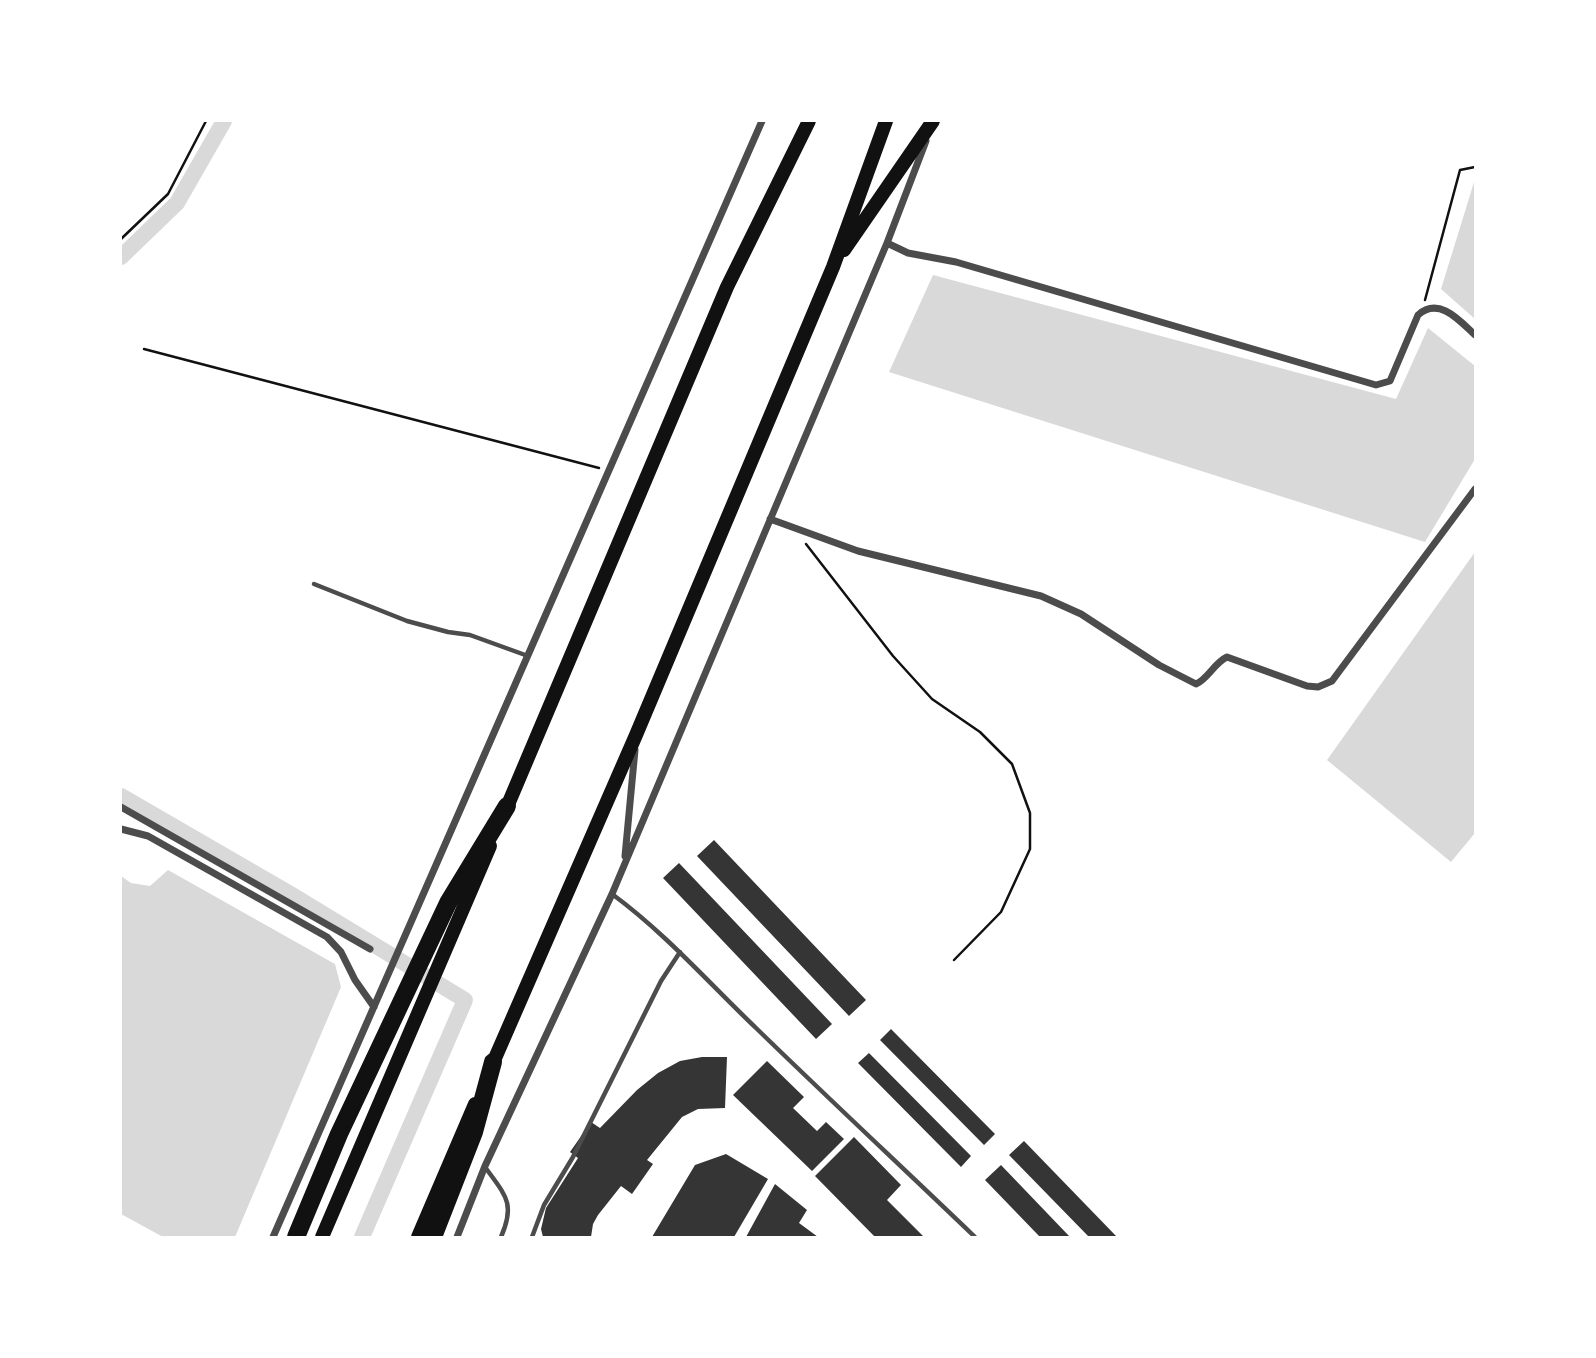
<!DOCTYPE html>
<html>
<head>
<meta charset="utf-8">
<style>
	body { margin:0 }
	#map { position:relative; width:1596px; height:1358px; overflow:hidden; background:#fff; font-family:Inter,sans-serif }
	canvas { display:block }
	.frame { position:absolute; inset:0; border:122px solid #fff; pointer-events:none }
</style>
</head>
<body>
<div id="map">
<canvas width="1596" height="1358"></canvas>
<div class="frame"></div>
</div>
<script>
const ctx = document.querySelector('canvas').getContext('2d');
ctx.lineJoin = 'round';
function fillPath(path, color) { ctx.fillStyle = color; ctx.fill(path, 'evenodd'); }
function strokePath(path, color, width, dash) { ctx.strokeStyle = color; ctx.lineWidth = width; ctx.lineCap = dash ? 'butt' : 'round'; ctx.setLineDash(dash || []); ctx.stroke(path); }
const water = new Path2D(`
	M1475 179V319L1441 289Z
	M933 275 1396 399 1428 328 1475 366V459L1425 542 889 372Z
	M1475 552V833L1451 862 1327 760Z
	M168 870 335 964 341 987 235 1237H163L121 1214V876L131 883 150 886Z`);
const canal = new Path2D(`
	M121 257 177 203 224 121
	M121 796 292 895 465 1000 362 1237`);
const building = new Path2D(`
	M714 840 866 1000 849 1016 697 856Z
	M679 863 832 1024 816 1039 663 878Z
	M891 1029 995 1134 984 1145 880 1040Z
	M869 1053 971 1156 961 1167 858 1063Z
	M702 1057H727L725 1108 698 1109 682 1117 647 1160 653 1164 632 1194 621 1186 598 1215 593 1224 591 1237H543L541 1229 546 1208 578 1158 570 1152 591 1122 600 1128 637 1090 658 1073 680 1061Z
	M767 1061 804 1097 793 1108 817 1131 826 1122 844 1139 812 1171 733 1095Z
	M854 1137 901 1185 887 1200 924 1237H875L815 1176Z
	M1024 1141 1117 1237H1089L1009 1155Z
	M726 1154 768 1179 734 1237H652L695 1165Z
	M1001 1165 1070 1237H1040L985 1180Z
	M775 1184 807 1210 799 1223 818 1237H746Z`);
const path = new Path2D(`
	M121 239 168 194 206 121
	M1425 300 1460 170 1475 167
	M144 349 599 468
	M806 544 893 656 932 699 980 732 1012 764 1030 813V849L1001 912 954 960`);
const service = new Path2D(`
	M314 584 407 621 448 632 470 635 528 656
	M612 894C665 933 708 982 756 1028 828 1098 902 1167 975 1237
	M485 1167C505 1195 516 1203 501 1237
	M532 1237 544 1205 573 1157 661 981 680 952`);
const minor = new Path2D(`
	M887 243 908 253 956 262 1376 385 1390 381 1418 315C1439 296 1460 321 1475 335
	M770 519 858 551 1041 596 1081 614 1159 665 1196 684C1208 679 1214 663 1227 657L1307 686 1318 687 1332 681 1475 489
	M121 807 370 949
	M121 829 148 836 327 937 341 952 355 980 374 1007
	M625 856 635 750
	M273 1237 762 121
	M457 1237 485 1166 612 894 887 243 926 141`);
const secondary = new Path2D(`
	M844 250 933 121
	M504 814 727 287 809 121
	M489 1072 636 735 833 267 886 121
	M322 1237 490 846
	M418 1237 475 1104`);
const motorway = new Path2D(`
	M296 1237 339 1134 448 903 507 806
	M433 1237 474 1132 493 1062`);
fillPath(water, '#d9d9d9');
strokePath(canal, '#d9d9d9', 16);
fillPath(building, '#353535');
strokePath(path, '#111', 2.5);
strokePath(service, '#4c4c4c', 4.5);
strokePath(minor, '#4c4c4c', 7);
strokePath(secondary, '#111', 14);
strokePath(motorway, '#111', 18);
</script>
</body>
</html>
